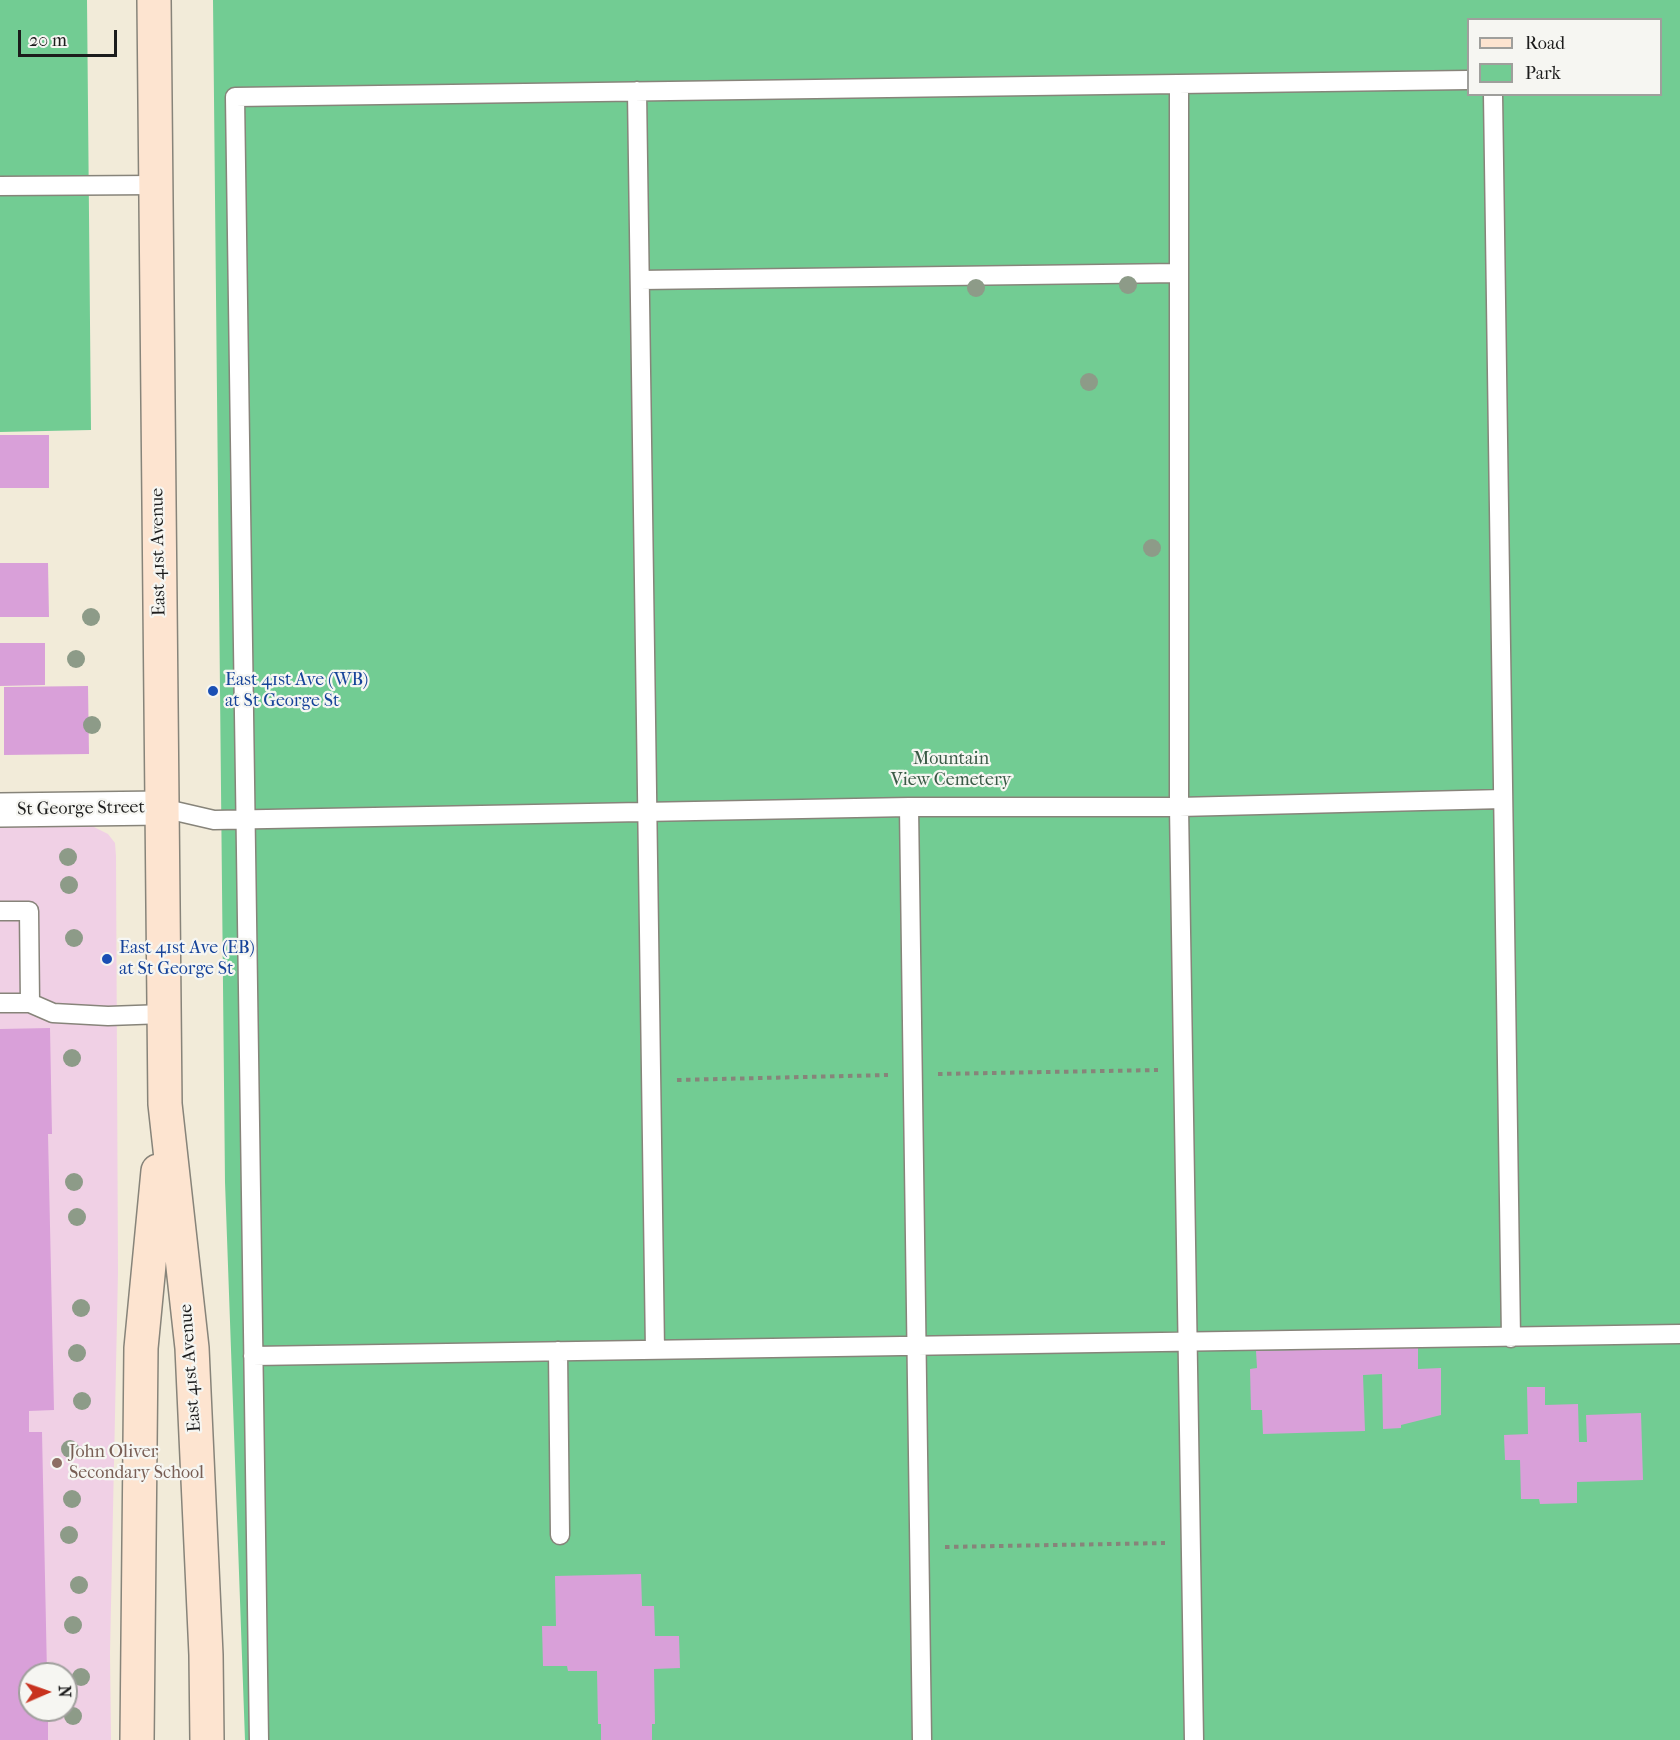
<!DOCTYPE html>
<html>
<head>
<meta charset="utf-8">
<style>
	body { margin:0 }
	#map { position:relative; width:1680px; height:1740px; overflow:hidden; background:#f2ebd9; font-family:"IM FELL French Canon",serif }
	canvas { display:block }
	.legend { position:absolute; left:1467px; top:18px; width:195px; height:78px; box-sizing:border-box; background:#f6f6f2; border:2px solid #9f9f9c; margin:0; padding:8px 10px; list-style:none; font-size:18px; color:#1c1c1c }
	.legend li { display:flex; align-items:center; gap:12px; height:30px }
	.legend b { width:30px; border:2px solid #9f9f9c }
	.north { position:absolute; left:18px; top:1662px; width:60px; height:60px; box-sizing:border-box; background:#f6f6f2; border:2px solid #9f9f9c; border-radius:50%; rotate:88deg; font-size:16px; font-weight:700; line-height:24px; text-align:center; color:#1c1c1c }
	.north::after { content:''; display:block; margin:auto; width:21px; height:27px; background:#c8321e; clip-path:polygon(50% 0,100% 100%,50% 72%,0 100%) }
	.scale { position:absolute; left:18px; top:30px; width:99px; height:27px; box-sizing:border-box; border:3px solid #1c1c1c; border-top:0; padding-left:8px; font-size:18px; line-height:21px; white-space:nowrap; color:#1c1c1c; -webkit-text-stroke:4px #f6f6f2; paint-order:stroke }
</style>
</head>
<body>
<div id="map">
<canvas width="1680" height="1740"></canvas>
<ul class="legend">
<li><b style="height:8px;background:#fde4d0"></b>Road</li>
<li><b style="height:16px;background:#72cc93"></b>Park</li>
</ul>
<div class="north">N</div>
<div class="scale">20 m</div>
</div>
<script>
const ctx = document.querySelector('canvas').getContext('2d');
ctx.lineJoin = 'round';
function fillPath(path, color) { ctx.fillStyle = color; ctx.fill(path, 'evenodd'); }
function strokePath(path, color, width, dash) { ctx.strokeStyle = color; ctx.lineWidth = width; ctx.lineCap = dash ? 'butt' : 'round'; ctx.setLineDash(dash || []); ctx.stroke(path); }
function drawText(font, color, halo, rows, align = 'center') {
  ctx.font = font + ' "IM FELL French Canon",serif'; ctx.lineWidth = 4.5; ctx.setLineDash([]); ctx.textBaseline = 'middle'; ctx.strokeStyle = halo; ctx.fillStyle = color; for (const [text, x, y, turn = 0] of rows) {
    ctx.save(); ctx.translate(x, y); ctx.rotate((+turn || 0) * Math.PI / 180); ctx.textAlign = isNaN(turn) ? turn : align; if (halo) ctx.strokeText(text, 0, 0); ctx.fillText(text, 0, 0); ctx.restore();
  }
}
const built = new Path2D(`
	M90 825 108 834 115 843 116 856 118 1272 110 1653 111 1740H0V827ZM30 1674H66V1710H30Z`);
const green = new Path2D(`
	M0 0H87L91 430 0 432Z
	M213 0H1680V1740H245L225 1182ZM1468 20H1660V94H1468Z`);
const building = new Path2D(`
	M0 435H49V488H0Z
	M0 563H48L49 617H0Z
	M0 643H45V685L0 686Z
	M88 686 89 754 4 755V687Z
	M50 1028 52 1134H48L54 1410 29 1411V1432H42L47 1674H30V1710H48V1740H0V1029Z
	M1418 1347V1369L1441 1368V1415L1401 1425V1428L1383 1429 1382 1374 1363 1375 1365 1431 1263 1434 1262 1410H1251L1250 1369 1257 1368 1256 1351Z
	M1527 1387H1545V1405L1578 1404 1579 1442H1587L1586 1415 1641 1413 1643 1480 1577 1482V1503L1540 1504 1539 1499H1521L1520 1460H1505L1504 1435 1528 1434Z
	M641 1574 642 1606H654L655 1636H679L680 1668 654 1669 655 1724H652V1740H601V1724H598L597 1671H568L567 1666H543L542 1626H556L555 1576Z`);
const path = new Path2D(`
	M938 1074 1158 1070
	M677 1080 888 1075
	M945 1547 1165 1543`);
const lane = new Path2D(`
	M1179 84V807L1194 1740
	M637 91 655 1350
	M1493 94 1511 1338
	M0 186 156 185
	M640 280 1179 273
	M909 807 922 1740
	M162 808 214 820 909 807H1179L1503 799
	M0 911H29L30 1003
	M0 1003H30L53 1013 108 1016 164 1014
	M558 1351 560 1535
	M253 1356 1680 1334
	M259 1740 235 97 1468 80`);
const street = new Path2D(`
	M0 810 162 808`);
const secondary = new Path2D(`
	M154 0 165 1104 192 1348 206 1655 207 1740
	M137 1740 141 1348 158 1171`);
const trees = [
	[1128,285],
	[976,288],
	[1089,382],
	[1152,548],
	[91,617],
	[76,659],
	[92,725],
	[68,857],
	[69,885],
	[74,938],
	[72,1058],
	[74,1182],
	[77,1217],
	[81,1308],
	[77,1353],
	[82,1401],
	[70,1449],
	[72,1499],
	[69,1535],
	[79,1585],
	[73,1625],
	[81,1677],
	[73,1716]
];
const markers = [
	[213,691,6,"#1a4fb4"],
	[107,959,6,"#1a4fb4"],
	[57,1463,6,"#8d6e63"]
];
const streetNames = [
	["East 41st Avenue",159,552,-91],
	["St George Street",81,809,-1],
	["East 41st Avenue",191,1368,-94]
];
const transitNames = [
	["East 41st Ave (WB)",225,681],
	["at St George St",225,702],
	["East 41st Ave (EB)",119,949],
	["at St George St",119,970]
];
const parkNames = [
	["Mountain",951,760],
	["View Cemetery",951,781]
];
const educationNames = [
	["John Oliver",69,1453],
	["Secondary School",69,1474]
];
fillPath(built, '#f0d0e5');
fillPath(green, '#72cc93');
fillPath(building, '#d9a0d9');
strokePath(lane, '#87847a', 21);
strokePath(street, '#87847a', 36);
strokePath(secondary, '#87847a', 36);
strokePath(path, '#87847a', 4, [4.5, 4.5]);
strokePath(lane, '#fff', 18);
strokePath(street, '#fff', 33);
strokePath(secondary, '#fde4d0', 33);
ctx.fillStyle = '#8d9b88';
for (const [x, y] of trees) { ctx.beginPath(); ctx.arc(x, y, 9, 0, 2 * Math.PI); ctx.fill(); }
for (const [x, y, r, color] of markers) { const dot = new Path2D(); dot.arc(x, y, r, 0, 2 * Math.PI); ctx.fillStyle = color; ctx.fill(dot); strokePath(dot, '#f6f6f2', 2); }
drawText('18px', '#1c1c1c', '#f6f6f2', streetNames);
drawText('18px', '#164399', '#f6f6f2', transitNames, 'left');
drawText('18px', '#3a5a46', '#f6f6f2', parkNames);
drawText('18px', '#785e54', '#f6f6f2', educationNames, 'left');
</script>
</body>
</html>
